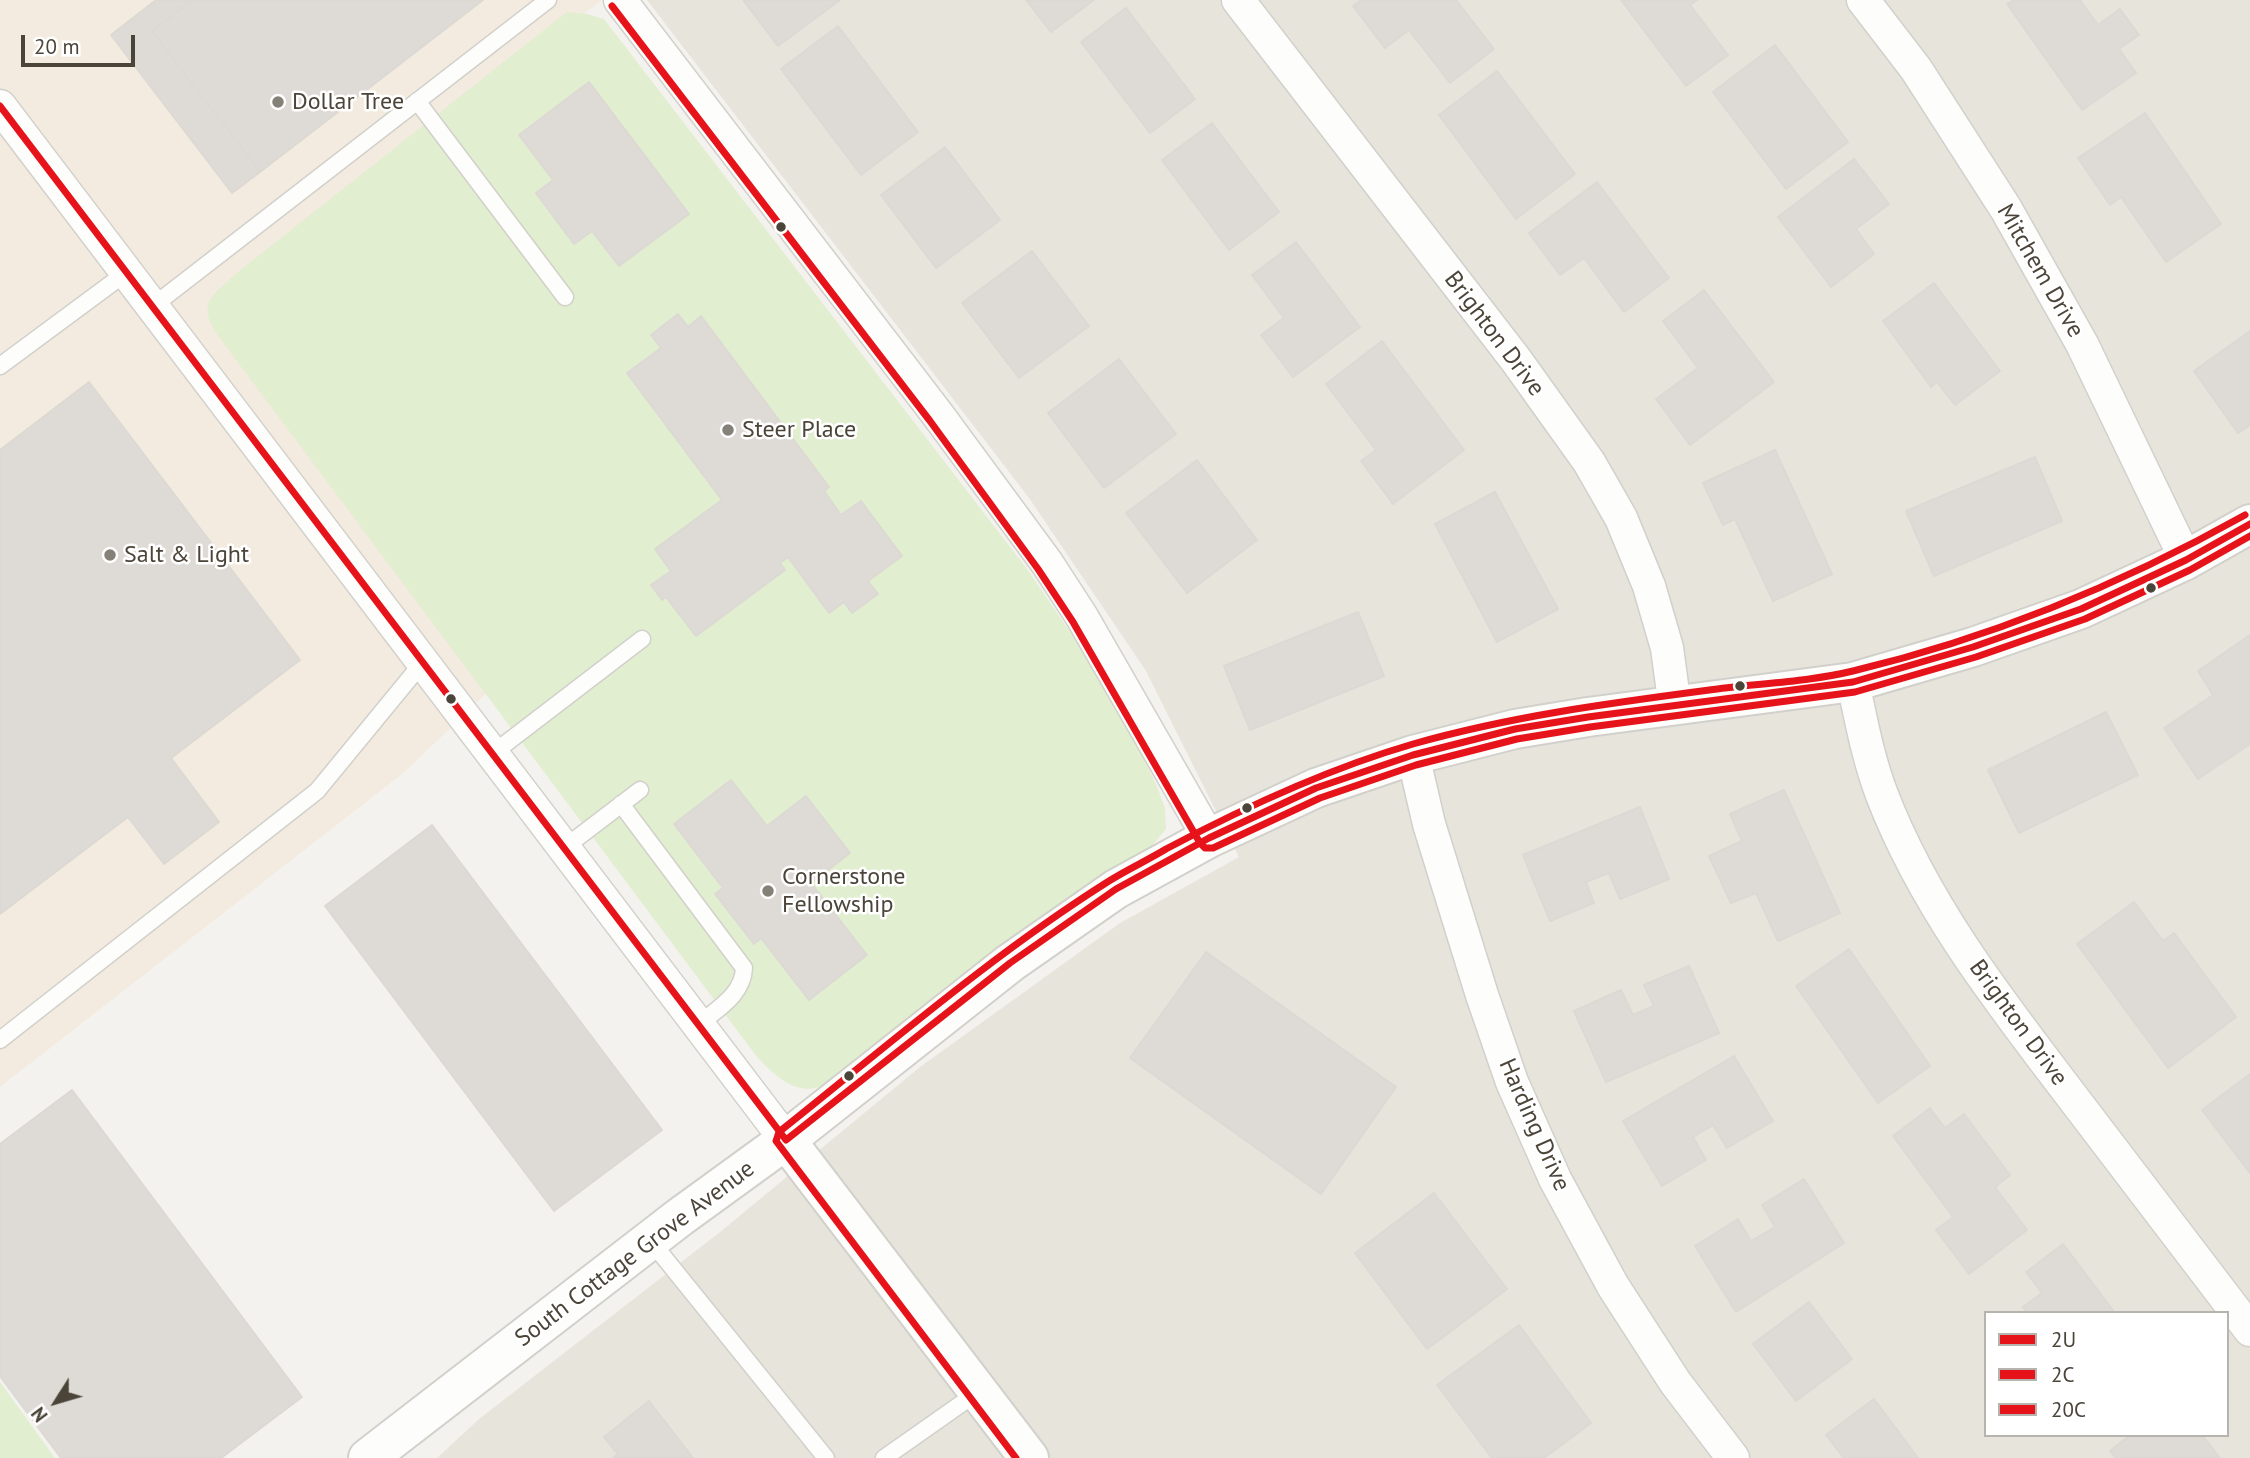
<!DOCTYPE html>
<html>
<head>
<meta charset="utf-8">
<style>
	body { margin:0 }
	#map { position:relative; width:2250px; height:1458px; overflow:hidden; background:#f4f2ee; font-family:"PT Sans",sans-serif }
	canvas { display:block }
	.legend { position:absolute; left:1984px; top:1311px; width:245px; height:126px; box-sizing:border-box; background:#fff; border:2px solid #b7b4b0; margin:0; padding:9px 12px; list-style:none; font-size:21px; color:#4b4439 }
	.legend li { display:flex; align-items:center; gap:14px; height:35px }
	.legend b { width:35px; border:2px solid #b7b4b0 }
	.north { position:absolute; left:21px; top:1367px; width:70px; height:70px; -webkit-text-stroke:5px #fff; paint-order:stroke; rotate:233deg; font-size:19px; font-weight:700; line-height:28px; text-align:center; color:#4b4439 }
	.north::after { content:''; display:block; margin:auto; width:24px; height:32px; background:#4b4439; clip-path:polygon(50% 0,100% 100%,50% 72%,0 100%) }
	.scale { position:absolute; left:21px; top:35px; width:114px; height:32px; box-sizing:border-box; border:4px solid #4b4439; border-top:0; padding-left:9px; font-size:21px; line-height:24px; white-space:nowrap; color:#4b4439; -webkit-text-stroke:5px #fff; paint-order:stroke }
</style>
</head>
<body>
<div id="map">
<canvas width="2250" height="1458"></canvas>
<ul class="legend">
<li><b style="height:9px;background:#e7131a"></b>2U</li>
<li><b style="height:9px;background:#e7131a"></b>2C</li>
<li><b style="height:9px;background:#e7131a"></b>20C</li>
</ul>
<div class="north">N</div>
<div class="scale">20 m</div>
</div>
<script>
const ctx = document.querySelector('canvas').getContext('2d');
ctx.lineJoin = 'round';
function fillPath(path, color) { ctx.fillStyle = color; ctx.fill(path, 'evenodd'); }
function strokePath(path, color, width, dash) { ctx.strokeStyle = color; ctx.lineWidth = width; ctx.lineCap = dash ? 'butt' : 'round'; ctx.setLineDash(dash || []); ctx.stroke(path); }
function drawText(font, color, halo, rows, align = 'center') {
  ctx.font = font + ' "PT Sans",sans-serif'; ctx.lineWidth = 5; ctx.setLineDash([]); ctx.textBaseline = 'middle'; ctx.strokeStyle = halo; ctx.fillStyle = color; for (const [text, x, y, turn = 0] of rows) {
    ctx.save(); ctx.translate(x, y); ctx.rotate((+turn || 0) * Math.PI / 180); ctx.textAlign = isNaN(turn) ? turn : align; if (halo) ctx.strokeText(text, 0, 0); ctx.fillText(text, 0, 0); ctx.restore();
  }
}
const residential = new Path2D(`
	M647 0H2250V1458H437L479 1419 720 1232 920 1067 1120 923 1239 857 1146 671 1029 498ZM1986 1313H2227V1435H1986Z`);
const commercial = new Path2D(`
	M0 0H602L207 308 501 679 406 771 0 1087Z`);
const green = new Path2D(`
	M567 12 587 14 604 19 1027 569 1107 686 1156 784 1165 808 1166 829 1152 846 826 1084C799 1099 775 1076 757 1057L219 337C195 302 212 297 238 272Z
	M0 1382 55 1458H0Z`);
const building = new Path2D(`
	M156 0H192L152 31 260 172 232 193 111 35Z
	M192 0H483L260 172 152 31Z
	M743 0H840L778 46Z
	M1026 0H1094L1051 32Z
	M1361 0H1456L1494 49 1450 83 1409 30 1385 48 1353 6Z
	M1621 0H1697L1690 5 1728 55 1686 86Z
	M2014 0H2080L2098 25 2120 9 2139 35 2119 49 2136 73 2082 110 2007 4Z
	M1126 8 1195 99 1150 133 1081 42Z
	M838 26 918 132 861 175 781 69Z
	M1775 45 1848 142 1786 189 1713 92Z
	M1497 71 1575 174 1516 219 1439 115Z
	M589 82 689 214 619 266 592 231 574 244 536 193 553 180 519 135Z
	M2145 113 2221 224 2166 262 2121 197 2110 205 2078 158Z
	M1212 123 1279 212 1229 250 1162 160Z
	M945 147 1000 220 936 268 881 195Z
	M1854 159 1889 204 1856 229 1874 254 1831 287 1778 217Z
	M1597 182 1669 278 1624 312 1584 258 1560 275 1529 233Z
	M1296 242 1360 327 1293 377 1261 335 1284 318 1252 275Z
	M1032 251 1089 326 1019 378 962 303Z
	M1934 283 2000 371 1955 405 1937 382 1931 387 1883 321Z
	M1704 290 1774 382 1690 445 1656 399 1698 368 1663 321Z
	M678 314 688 327 701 316 829 487 824 491 841 515 861 501 902 556 868 581 878 594 852 613 844 602 829 613 788 557 780 563 785 570 696 636 666 597 662 600 651 585 671 571 655 549 722 500 627 373 661 348 651 335Z
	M2250 331V425L2238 433 2194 371Z
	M1382 341 1464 450 1393 504 1361 461 1376 450 1326 384Z
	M1119 359 1176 434 1104 488 1048 413Z
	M89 382 300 660 171 758 219 822 164 864 128 817 0 914V450Z
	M1775 450 1832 574 1773 601 1735 519 1723 525 1703 483Z
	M2035 457 2062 521 1934 576 1906 511Z
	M1197 460 1257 540 1187 593 1126 513Z
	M1495 492 1558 609 1497 642 1435 524Z
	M1358 612 1384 676 1250 730 1224 666Z
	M2250 635V744L2198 779 2164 728 2213 695 2198 671Z
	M2106 712 2138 775 2019 833 1988 770Z
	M731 780 767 826 806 796 850 853 811 883 867 955 809 1000 761 938 754 944 715 894 723 888 674 824Z
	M1784 790 1840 913 1778 941 1756 893 1731 903 1709 856 1742 841 1730 814Z
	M1640 807 1669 879 1620 899 1609 873 1586 882 1594 903 1550 921 1523 855Z
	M432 825 662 1130 554 1211 325 906Z
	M2134 902 2163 941 2174 933 2236 1017 2168 1068 2077 944Z
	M1849 949 1930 1066 1878 1103 1796 986Z
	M1206 952 1396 1087 1321 1194 1130 1058Z
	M1689 966 1719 1033 1606 1082 1574 1011 1621 990 1633 1015 1654 1006 1644 985Z
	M1734 1056 1773 1121 1727 1148 1713 1125 1693 1137 1706 1160 1662 1186 1623 1121Z
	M2250 1074V1173L2202 1110Z
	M72 1090 302 1397 221 1458H61L0 1376V1144Z
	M1930 1108 1945 1128 1964 1114 2010 1175 1995 1187 2027 1230 1969 1274 1936 1230 1953 1217 1893 1136Z
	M1804 1179 1844 1243 1736 1312 1695 1246 1738 1219 1751 1241 1775 1227 1762 1205Z
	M1434 1193 1507 1289 1427 1349 1355 1253Z
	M2063 1244 2115 1313H2027L2023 1307 2042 1293 2026 1272Z
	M1809 1302 1852 1359 1796 1401 1753 1344Z
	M1519 1325 1591 1423 1544 1458H1492L1437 1385Z
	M1874 1399 1918 1458H1844L1826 1435Z
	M649 1401 693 1458H613L618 1454 604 1437Z
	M2130 1435H2202L2220 1458H2116L2110 1451Z`);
const service = new Path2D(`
	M417 101 565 297
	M153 306 548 0
	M0 366 127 272
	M492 754 642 639
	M621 804 744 968C743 995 717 1009 698 1025
	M564 848 640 790
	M0 1040 317 791 423 662
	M650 1240 826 1458
	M884 1458 978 1392`);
const minor = new Path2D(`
	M620 0 938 415 1047 563 1082 617 1209 838
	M1238 0 1516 360 1589 462 1621 518 1649 586 1667 648 1675 707
	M1863 0 1916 69 2006 209 2082 344 2186 560
	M0 106 786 1140
	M1853 682C1861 720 1868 758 1882 795 1924 904 1996 997 2067 1090 2128 1170 2189 1250 2250 1330
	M1413 755 1429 824 1482 995 1512 1082 1555 1179 1613 1286 1675 1382 1733 1458`);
const tertiary = new Path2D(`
	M786 1140 1029 1458
	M368 1458 680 1217 786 1140 1010 963 1116 889 1209 838 1316 788 1413 755 1515 729 1588 717 1853 682 1973 647 2081 609 2186 560 2250 524`);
const bus1 = new Path2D(`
	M0 106 786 1140 1010 963 1116 889 1209 838 1316 788 1413 755 1515 729 1588 717 1853 682 1973 647 2081 609 2186 560 2250 524`);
const bus2 = new Path2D(`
	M612 6 930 421 1038 569 1073 622 1200 843 1205 848H1213L1320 798 1416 765 1517 739 1590 727 1855 692 1976 657 2085 619 2190 570 2250 536`);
const bus3 = new Path2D(`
	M1016 1458 776 1141 779 1132C887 1046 993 954 1109 881 1128 869 1148 860 1166 849 1245 807 1327 769 1413 744 1515 715 1619 702 1725 688 1767 683 1812 681 1853 671 1991 638 2122 584 2245 515`);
const markers = [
	[278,102,7,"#868178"],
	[781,227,6,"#4b4439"],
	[728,430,7,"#868178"],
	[110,555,7,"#868178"],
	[2151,588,6,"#4b4439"],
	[1740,686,6,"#4b4439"],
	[451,699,6,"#4b4439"],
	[1247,808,6,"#4b4439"],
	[768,891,7,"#868178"],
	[849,1076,6,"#4b4439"]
];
const poiNames = [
	["Dollar Tree",292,102],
	["Steer Place",742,430],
	["Salt & Light",124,555],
	["Cornerstone",782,877],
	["Fellowship",782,905]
];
const streetNames = [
	["Mitchem Drive",2040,271,60],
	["Brighton Drive",1494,334,53],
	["Brighton Drive",2018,1023,54],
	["Harding Drive",1534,1125,66],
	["South Cottage Grove Avenue",635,1254,-37]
];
fillPath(residential, '#e7e4dc');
fillPath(commercial, '#f3ebdf');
fillPath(green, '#e1eecf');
fillPath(building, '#dedbd6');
strokePath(building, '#dcd9d4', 2);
strokePath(service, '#d2d0cb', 19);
strokePath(minor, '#d2d0cb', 35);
strokePath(tertiary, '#d2d0cb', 42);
strokePath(service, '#fdfdfc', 16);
strokePath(minor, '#fdfdfc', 32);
strokePath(tertiary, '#fdfdfc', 38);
strokePath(bus1, '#e7131a', 7);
strokePath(bus2, '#e7131a', 7);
strokePath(bus3, '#e7131a', 7);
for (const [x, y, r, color] of markers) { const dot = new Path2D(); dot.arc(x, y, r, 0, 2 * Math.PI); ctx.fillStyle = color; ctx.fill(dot); strokePath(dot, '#fff', 2.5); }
drawText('24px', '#4b4439', '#fff', poiNames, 'left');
drawText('24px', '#4b4439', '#fff', streetNames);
</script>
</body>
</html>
